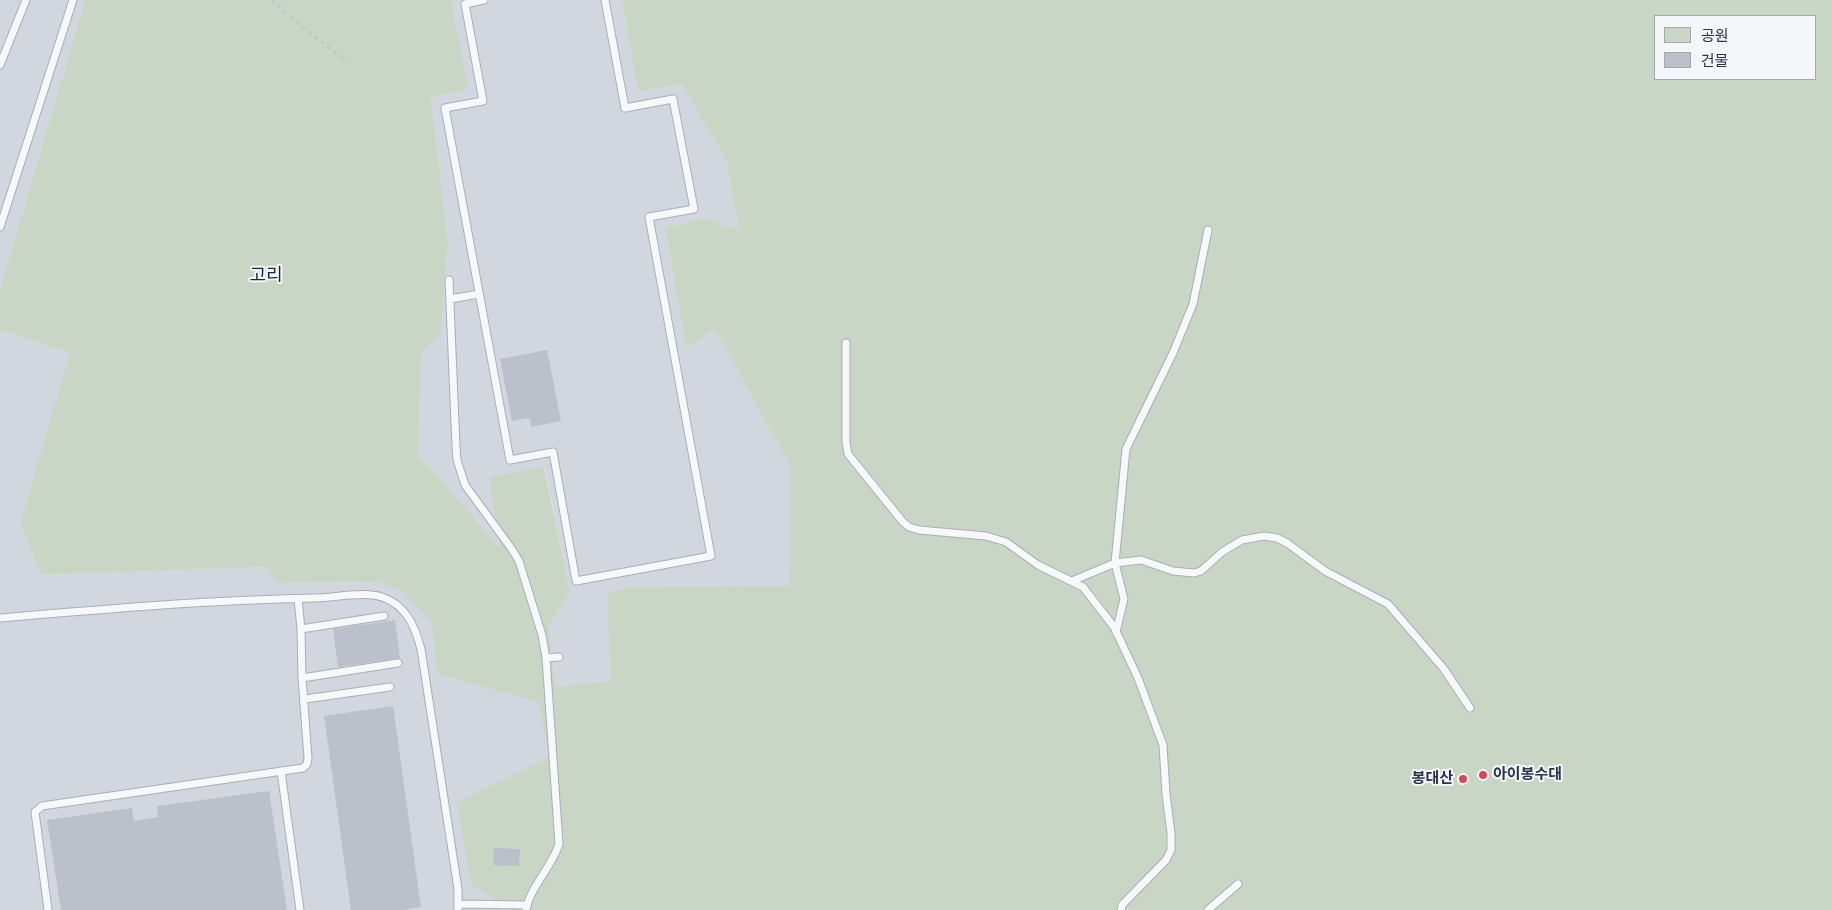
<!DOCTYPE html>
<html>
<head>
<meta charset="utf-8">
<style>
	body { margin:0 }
	#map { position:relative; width:1832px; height:910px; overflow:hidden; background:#e4e7ec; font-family:"Fira Sans","Noto Sans KR",sans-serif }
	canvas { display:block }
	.legend { position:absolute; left:1654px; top:15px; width:162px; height:65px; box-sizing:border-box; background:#f4f6f9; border:1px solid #a4a8b1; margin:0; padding:6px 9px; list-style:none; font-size:15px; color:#2b3445 }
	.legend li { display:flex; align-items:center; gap:10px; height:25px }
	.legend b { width:25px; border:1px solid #a4a8b1 }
</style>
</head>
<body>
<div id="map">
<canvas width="1832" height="910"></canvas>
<ul class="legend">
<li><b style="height:14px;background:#c9d6c5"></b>공원</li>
<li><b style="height:14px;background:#bbc0ca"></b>건물</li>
</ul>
</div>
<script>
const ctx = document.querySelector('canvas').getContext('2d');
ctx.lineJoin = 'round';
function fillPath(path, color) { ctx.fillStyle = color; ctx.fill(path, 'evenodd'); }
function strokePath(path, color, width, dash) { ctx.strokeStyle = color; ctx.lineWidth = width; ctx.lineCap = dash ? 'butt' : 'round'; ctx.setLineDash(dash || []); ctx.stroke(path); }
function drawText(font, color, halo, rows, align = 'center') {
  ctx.font = font + ' "Fira Sans","Noto Sans KR",sans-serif'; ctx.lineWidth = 4; ctx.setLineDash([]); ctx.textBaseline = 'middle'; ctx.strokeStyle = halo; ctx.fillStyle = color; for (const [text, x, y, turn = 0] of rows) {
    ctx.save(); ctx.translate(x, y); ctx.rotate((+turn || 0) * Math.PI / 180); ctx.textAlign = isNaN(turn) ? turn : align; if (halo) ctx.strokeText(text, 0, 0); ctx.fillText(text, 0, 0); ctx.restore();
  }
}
const built = new Path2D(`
	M0 0H85L0 289Z
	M451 0H622L638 90 682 83 726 160 739 231 706 218 665 229 686 349 715 329 790 467 789 587H629L607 594 610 682 555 687 549 625 570 592 545 468 489 477 501 548 418 455 421 353 441 332 448 242 431 98 467 89Z
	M0 330 71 353 20 524 41 575 266 567 277 583 378 582 402 591 431 621 437 674 539 701 550 757 457 802 511 910H0Z`);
const green = new Path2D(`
	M85 0H451L468 89 431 98 448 242 441 332 421 353 418 455 500 547 489 477 544 467 570 592 549 625 555 687 610 681 607 594 629 587 789 586 790 467 715 329 686 349 665 228 706 218 739 231 726 160 682 84 638 91 622 0H1832V910H511L471 884 457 802 549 757 539 702 437 674 431 621 402 591 378 582 276 583 266 567 41 575 20 524 70 353 0 330V289ZM1656 16H1816V79H1656Z`);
const building = new Path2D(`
	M547 350 561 421 531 427 530 418 512 421 500 359Z
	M395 620 400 658 338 667 333 629Z
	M393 706 421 907 401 910H351L324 716Z
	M269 791 287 910H61L47 820 132 808 134 821 158 817 157 806Z
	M494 848 520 849 519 866 493 865Z`);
const path = new Path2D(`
	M272 0 287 14 347 62`);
const lane = new Path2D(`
	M484 0 465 4 483 101 445 108 510 460 553 452 576 581 711 556 649 217 694 209 673 99 625 108 605 0
	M0 65 26 0
	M0 227 73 0
	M1208 230 1193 304 1173 353 1126 449 1115 563 1141 560 1173 571 1194 573 1201 571 1222 552 1242 540 1264 536 1277 538 1287 543 1325 571 1388 604 1444 669 1470 708
	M449 280 456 446 457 460 465 485 511 548 519 561 542 635 546 658 559 844C552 867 530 887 526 910
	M450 299 479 294
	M846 343V442L848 454 903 522 909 527 919 530 986 536 1006 542 1038 565 1083 587 1114 627 1138 678 1163 745 1166 794 1171 833V850L1166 860 1122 905 1121 910
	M1072 581 1115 563 1124 599 1116 632
	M0 618C105 609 209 600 314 598 334 598 363 591 382 597 406 605 415 626 421 649L458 889V910
	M301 629 384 616
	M546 658 559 657
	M302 678 398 663
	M305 699 390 687
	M281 771 300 910
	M459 904 527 905
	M48 910 35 812 42 806 303 768 307 764 308 758 302 678 301 629 298 599
	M1208 910 1238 884`);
const markers = [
	[1483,775,5,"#d1495b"],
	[1463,779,5,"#d1495b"]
];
const poiNames = [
	["아이봉수대",1493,775],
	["봉대산",1453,779,"right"]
];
const quarterNames = [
	["고리",266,276]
];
fillPath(built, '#d2d6de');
fillPath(green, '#c9d6c5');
fillPath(building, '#bbc0ca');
strokePath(lane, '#a9aeb7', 9);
strokePath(path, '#c2c5cb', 2.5, [4, 4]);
strokePath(lane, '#f7f8fa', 7);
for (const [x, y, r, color] of markers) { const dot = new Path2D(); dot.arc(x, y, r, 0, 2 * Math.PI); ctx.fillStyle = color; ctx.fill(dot); strokePath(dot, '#f4f6f9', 2); }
drawText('bold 15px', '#2b3445', '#f4f6f9', poiNames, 'left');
drawText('18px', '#1d2536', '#f4f6f9', quarterNames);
</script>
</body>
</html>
